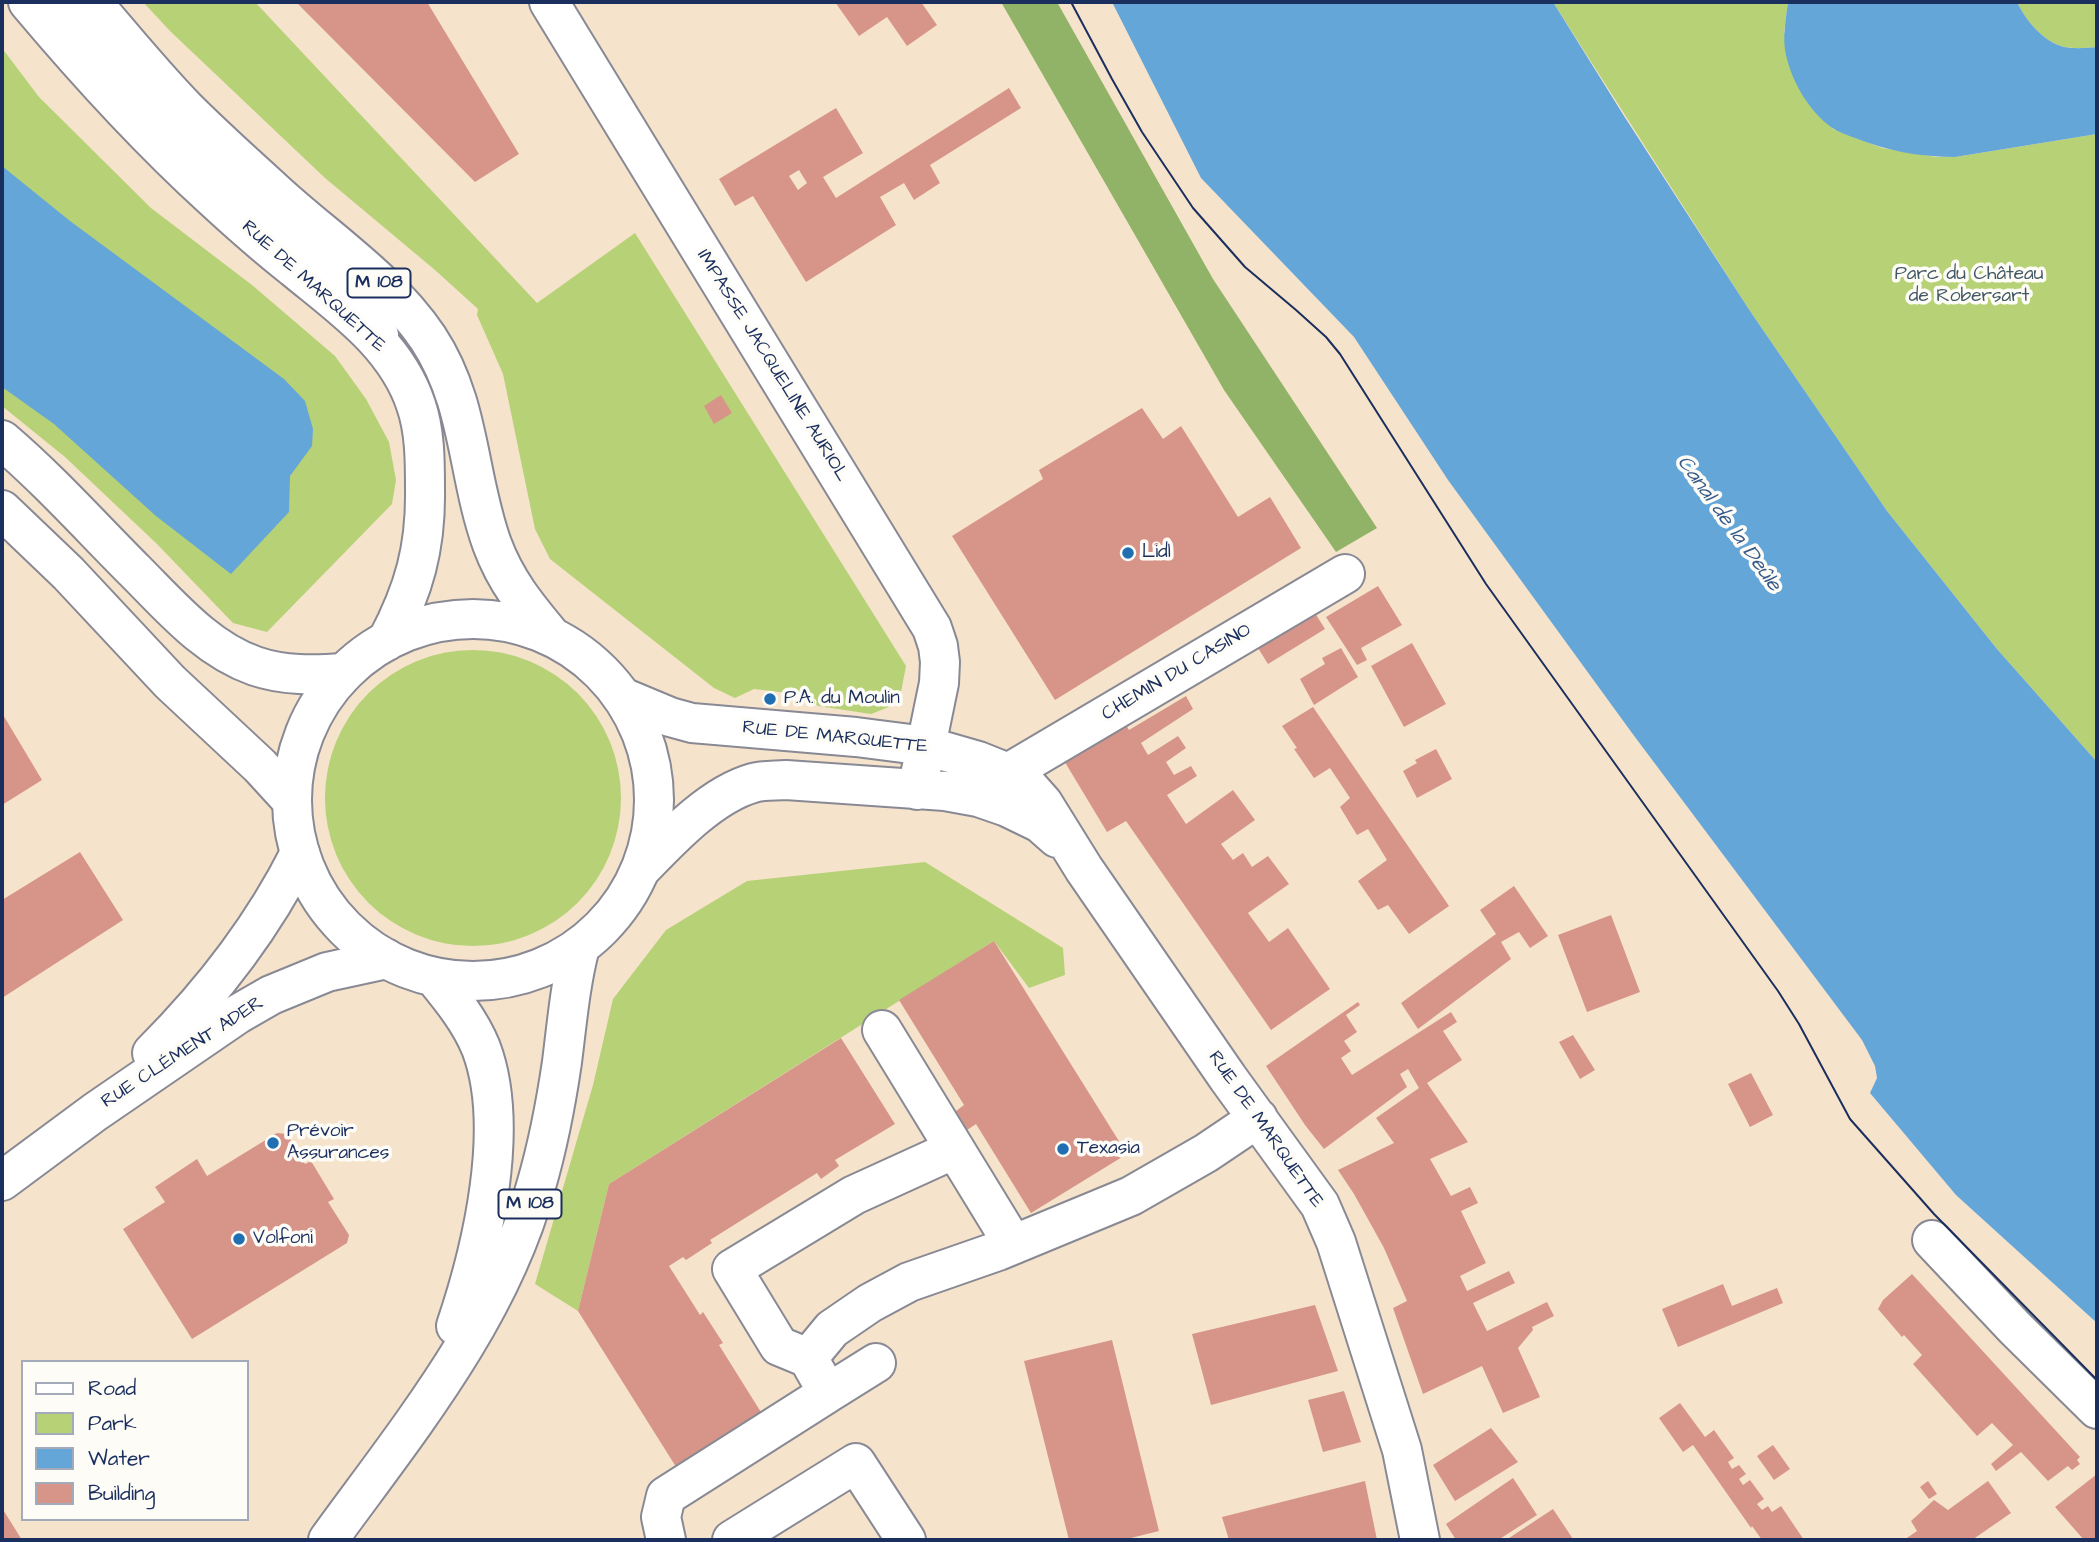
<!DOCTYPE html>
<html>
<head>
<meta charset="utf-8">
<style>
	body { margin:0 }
	#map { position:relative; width:2099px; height:1542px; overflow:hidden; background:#f6e3cb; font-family:"Architects Daughter",sans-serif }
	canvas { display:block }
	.frame { position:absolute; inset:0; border:4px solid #1b2f5e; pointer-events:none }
	.legend { position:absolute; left:21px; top:1360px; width:228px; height:161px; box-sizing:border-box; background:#fdfcf7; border:2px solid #a3aaba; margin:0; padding:9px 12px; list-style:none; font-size:21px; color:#1b2f5e }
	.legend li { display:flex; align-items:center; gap:14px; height:35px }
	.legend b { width:35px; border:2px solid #a3aaba }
</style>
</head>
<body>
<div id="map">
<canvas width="2099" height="1542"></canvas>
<div class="frame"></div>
<ul class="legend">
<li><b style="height:9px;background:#fff"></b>Road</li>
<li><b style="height:19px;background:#b7d176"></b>Park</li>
<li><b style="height:19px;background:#64a6d8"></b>Water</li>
<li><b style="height:19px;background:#d79589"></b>Building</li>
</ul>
</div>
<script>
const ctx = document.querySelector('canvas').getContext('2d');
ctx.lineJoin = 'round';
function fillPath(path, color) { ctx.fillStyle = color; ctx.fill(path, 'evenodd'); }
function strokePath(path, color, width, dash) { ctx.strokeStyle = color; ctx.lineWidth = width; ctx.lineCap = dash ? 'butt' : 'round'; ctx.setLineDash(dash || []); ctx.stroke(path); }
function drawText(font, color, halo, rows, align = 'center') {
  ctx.font = font + ' "Architects Daughter",sans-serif'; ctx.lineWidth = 7; ctx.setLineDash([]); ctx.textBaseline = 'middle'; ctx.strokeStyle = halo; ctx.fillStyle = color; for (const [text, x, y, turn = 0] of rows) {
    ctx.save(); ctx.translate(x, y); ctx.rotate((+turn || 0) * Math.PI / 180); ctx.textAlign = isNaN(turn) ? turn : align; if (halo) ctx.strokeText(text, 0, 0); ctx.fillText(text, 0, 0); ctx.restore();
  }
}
const green = new Path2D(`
	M143 2H255L537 303 635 233 906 666 901 692 889 707 871 714 818 706 805 695 754 689 735 698 714 688 550 559 535 529 503 374 477 315 478 309 435 270 325 178 170 31Z
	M1553 2H1788L1784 32 1833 129 1882 148 1936 157H1955L2097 134V762L1997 649 1887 511 1750 311Z
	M2017 2H2097V47C2087 48 2074 49 2064 47 2043 42 2025 19 2017 2Z
	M2 48 39 97 151 208 252 285 335 356 366 399 389 442 396 480 392 504 267 632 233 623 157 544 65 457 2 406Z
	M325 798a148 148 0 1 1 296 0a148 148 0 1 1-296 0Z
	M925 862 1063 948 1065 975 1029 988 994 941 609 1184 578 1311 535 1284 593 1085 613 999 666 930 747 881Z`);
const forest = new Path2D(`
	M1001 2H1057L1213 279 1377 528 1336 552 1224 390Z`);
const water = new Path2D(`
	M1112 2H1553L1624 116 1750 311 1887 511 1997 649 2097 762V1323L1956 1195 1870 1093 1877 1078 1875 1066 1862 1040 1632 733 1448 480 1354 337 1201 178Z
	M1788 2H2017C2025 19 2043 42 2064 47 2074 49 2087 48 2097 47V134L1955 157C1920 157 1888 151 1855 138 1847 135 1838 132 1831 127 1809 111 1792 82 1786 55 1782 38 1786 19 1788 2Z
	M2 166 70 221 284 379 305 401 313 429 312 446 290 476 289 512 231 574 156 516 54 424 2 387Z`);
const building = new Path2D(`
	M296 2H427L519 154 475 182Z
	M835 2H921L937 25 907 46 887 17 859 36Z
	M1009 88 1021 108 930 165 940 183 914 200 904 183 880 197 896 225 806 282 753 196 735 206 719 179 836 108 863 153 823 177 836 198ZM799 170 807 183 798 190 789 176Z
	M721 395 732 413 714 424 704 406Z
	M1142 408 1163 439 1181 426 1238 517 1270 497 1301 548 1055 700 952 536 1043 479 1039 470Z
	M1378 586 1402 625 1361 648 1367 660 1357 665 1326 617Z
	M1310 605 1325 629 1268 664 1253 640Z
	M1412 643 1446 704 1404 727 1371 666Z
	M1341 648 1358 677 1314 705 1300 679 1325 664 1322 658Z
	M1186 696 1193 709 1141 743 1148 755 1178 736 1186 748 1166 762 1174 775 1191 766 1197 776 1167 795 1186 824 1233 790 1255 820 1221 844 1233 860 1243 853 1252 867 1268 856 1289 884 1248 913 1269 942 1288 928 1330 989 1271 1030 1126 821 1107 832 1063 759 1124 721 1129 730Z
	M1313 707 1449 906 1409 934 1388 905 1378 910 1358 881 1387 860 1368 829 1357 835 1340 807 1350 798 1330 768 1314 778 1294 749 1297 748 1282 726Z
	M2 713 42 780 2 805Z
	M1436 749 1452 779 1417 798 1403 771 1417 763 1415 760Z
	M80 852 123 920 2 998V900Z
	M1514 886 1548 936 1530 948 1519 932 1501 942 1511 959 1418 1029 1401 1003 1496 934 1480 910Z
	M1611 915 1640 992 1587 1012 1558 935Z
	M994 941 1127 1154 1031 1213 976 1124 967 1130 956 1111 964 1105 899 1000Z
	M1358 1002 1360 1005 1346 1015 1357 1032 1344 1041 1351 1051 1341 1058 1352 1075 1451 1012 1457 1022 1443 1031 1462 1060 1427 1083 1468 1142 1430 1159 1451 1196 1470 1187 1478 1203 1461 1211 1486 1263 1460 1276 1467 1291 1509 1271 1515 1283 1473 1303 1487 1331 1547 1302 1554 1316 1532 1327 1533 1330 1518 1348 1540 1397 1503 1413 1482 1366 1423 1394 1393 1308 1407 1301 1384 1248 1354 1194 1338 1170 1394 1143 1376 1118 1419 1088 1408 1069 1400 1074 1407 1087 1324 1149 1305 1125 1266 1066Z
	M1573 1035 1595 1070 1580 1079 1559 1042Z
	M841 1038 895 1124 835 1160 839 1166 821 1179 817 1173 710 1240 712 1243 686 1260 683 1257 669 1266 700 1315 703 1312 723 1343 719 1345 764 1417 678 1470 578 1311 609 1184Z
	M1751 1073 1773 1115 1750 1127 1728 1084Z
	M277 1133 287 1134 305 1164 311 1161 334 1199 328 1202 349 1235 347 1243 192 1339 123 1229 165 1202 155 1187 197 1159 207 1176Z
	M1912 1274 2080 1457 2077 1460 2080 1464 2072 1470 2068 1466 2048 1481 2021 1452 1996 1471 1991 1464 2013 1445 1992 1423 1977 1436 1913 1364 1922 1355 1904 1335 1902 1337 1878 1309 1883 1300Z
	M1723 1284 1732 1306 1777 1288 1783 1303 1678 1347 1662 1309Z
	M1315 1305 1338 1371 1211 1405 1192 1334Z
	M1112 1340 1159 1531 1123 1540H1069L1024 1361Z
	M1344 1391 1361 1442 1323 1452 1308 1400Z
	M1680 1403 1705 1437 1714 1430 1734 1458 1728 1462 1732 1469 1739 1465 1746 1474 1739 1479 1743 1485 1750 1480 1764 1499 1757 1504 1762 1510 1768 1506 1772 1512 1781 1506 1804 1540H1762L1752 1526 1751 1528 1693 1445 1683 1452 1659 1418Z
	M1491 1428 1518 1462 1455 1501 1433 1465Z
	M1773 1445 1790 1469 1774 1480 1757 1456Z
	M2097 1474V1540H2084L2055 1507Z
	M1513 1478 1537 1515 1498 1540H1456L1446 1524Z
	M1365 1481 1377 1540H1229L1222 1517Z
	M1928 1481 1937 1494 1929 1499 1920 1487Z
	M1988 1481 2011 1513 1972 1540H1904L1917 1531 1911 1521 1934 1500 1948 1510Z
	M2 1508 22 1540H2Z
	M1553 1509 1573 1539 1506 1540Z`);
const minor = new Path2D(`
	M60 2 151 106 204 159 349 287 364 308 379 335
	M549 2 932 628 938 646 940 662 939 683 917 790
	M622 697 670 717 692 723 856 737 926 746 978 761 1008 773 1027 785 1043 803 1084 869 1228 1078 1320 1205 1336 1242 1402 1450 1420 1540
	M1008 773 1345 574
	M641 869C671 838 711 795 753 783 764 780 775 781 786 780L945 791 978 797 1007 807 1040 823 1057 838
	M882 1030 1013 1244
	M152 1053C211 994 263 927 300 853
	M2 1181 95 1112 238 1014 271 995 327 972 387 959
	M1932 1240 2015 1328 2097 1409
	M808 1358 779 1346 732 1269 854 1195 955 1149
	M828 1393 876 1363
	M666 1540 661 1517 666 1496 828 1393 808 1358 832 1329 870 1303 909 1282 998 1251 1131 1196 1206 1153 1258 1118
	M732 1540 856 1463 906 1540`);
const major = new Path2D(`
	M28 2C86 71 147 138 214 199 240 223 266 246 294 268 341 307 396 344 416 405 425 431 425 461 425 489 426 548 414 590 387 641
	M92 2C123 38 153 75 186 109 215 138 245 165 275 192 326 239 389 280 428 338 471 403 467 475 492 544 506 582 527 607 552 637
	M292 800a181 181 0 1 1 362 0a181 181 0 1 1-362 0Z
	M434 977C452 999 470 1021 481 1048 511 1127 482 1249 456 1326
	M328 1540C407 1431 500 1319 536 1186 548 1145 556 1103 562 1062 567 1023 570 985 580 947`);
const highway = new Path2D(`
	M2 440C49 480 91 527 135 571 170 606 206 649 255 666 284 676 314 675 344 673
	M2 510 68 573 170 682 260 766 292 801`);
const tram = new Path2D(`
	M1071 2 1112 79 1142 132 1193 208 1245 267 1296 310 1326 337 1340 354 1486 584 1778 991 1799 1024 1850 1119 1934 1214 2097 1380`);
const markers = [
	[1128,553,7,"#1f6fb2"],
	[770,699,7,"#1f6fb2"],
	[273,1143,7,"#1f6fb2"],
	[1063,1149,7,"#1f6fb2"],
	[239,1239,7,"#1f6fb2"]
];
const shields = [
	[379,283,63],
	[530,1204,63]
];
const shieldNames = [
	["M 108",379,283],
	["M 108",530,1204]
];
const parkNames = [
	["Parc du Château",1969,275],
	["de Robersart",1969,297]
];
const streetNames = [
	["RUE DE MARQUETTE",313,287,42],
	["IMPASSE JACQUELINE AURIOL",772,366,58],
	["CHEMIN DU CASINO",1177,673,-31],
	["RUE DE MARQUETTE",835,738,6],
	["RUE CLÉMENT ADER",183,1053,-33],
	["RUE DE MARQUETTE",1265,1130,55]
];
const poiNames = [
	["Lidl",1142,553],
	["P.A. du Moulin",784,699],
	["Prévoir",287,1132],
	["Assurances",287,1154],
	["Texasia",1077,1149],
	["Volfoni",253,1239]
];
const waterNames = [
	["Canal de la Deûle",1728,524,54]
];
fillPath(green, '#b7d176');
fillPath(forest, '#91b367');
fillPath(water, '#64a6d8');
fillPath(building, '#d79589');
strokePath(minor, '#888994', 42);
strokePath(major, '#888994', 42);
strokePath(highway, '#888994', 42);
strokePath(minor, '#fff', 38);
strokePath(major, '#fff', 38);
strokePath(highway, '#fff', 38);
strokePath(tram, '#1b2f5e', 2);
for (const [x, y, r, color] of markers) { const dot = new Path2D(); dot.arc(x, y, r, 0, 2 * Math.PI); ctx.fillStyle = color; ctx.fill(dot); strokePath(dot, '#fdfcf7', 2.5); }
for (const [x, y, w] of shields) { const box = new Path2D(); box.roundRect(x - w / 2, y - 14.5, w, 29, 5); ctx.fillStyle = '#fdfcf7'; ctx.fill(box); strokePath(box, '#1b2f5e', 2); }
drawText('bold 18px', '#1b2f5e', null, shieldNames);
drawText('19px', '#425864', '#fdfcf7', parkNames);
drawText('19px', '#1b2f5e', '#fdfcf7', streetNames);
drawText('19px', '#1b2f5e', '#fdfcf7', poiNames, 'left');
drawText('italic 21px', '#355989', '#fdfcf7', waterNames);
</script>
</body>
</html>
